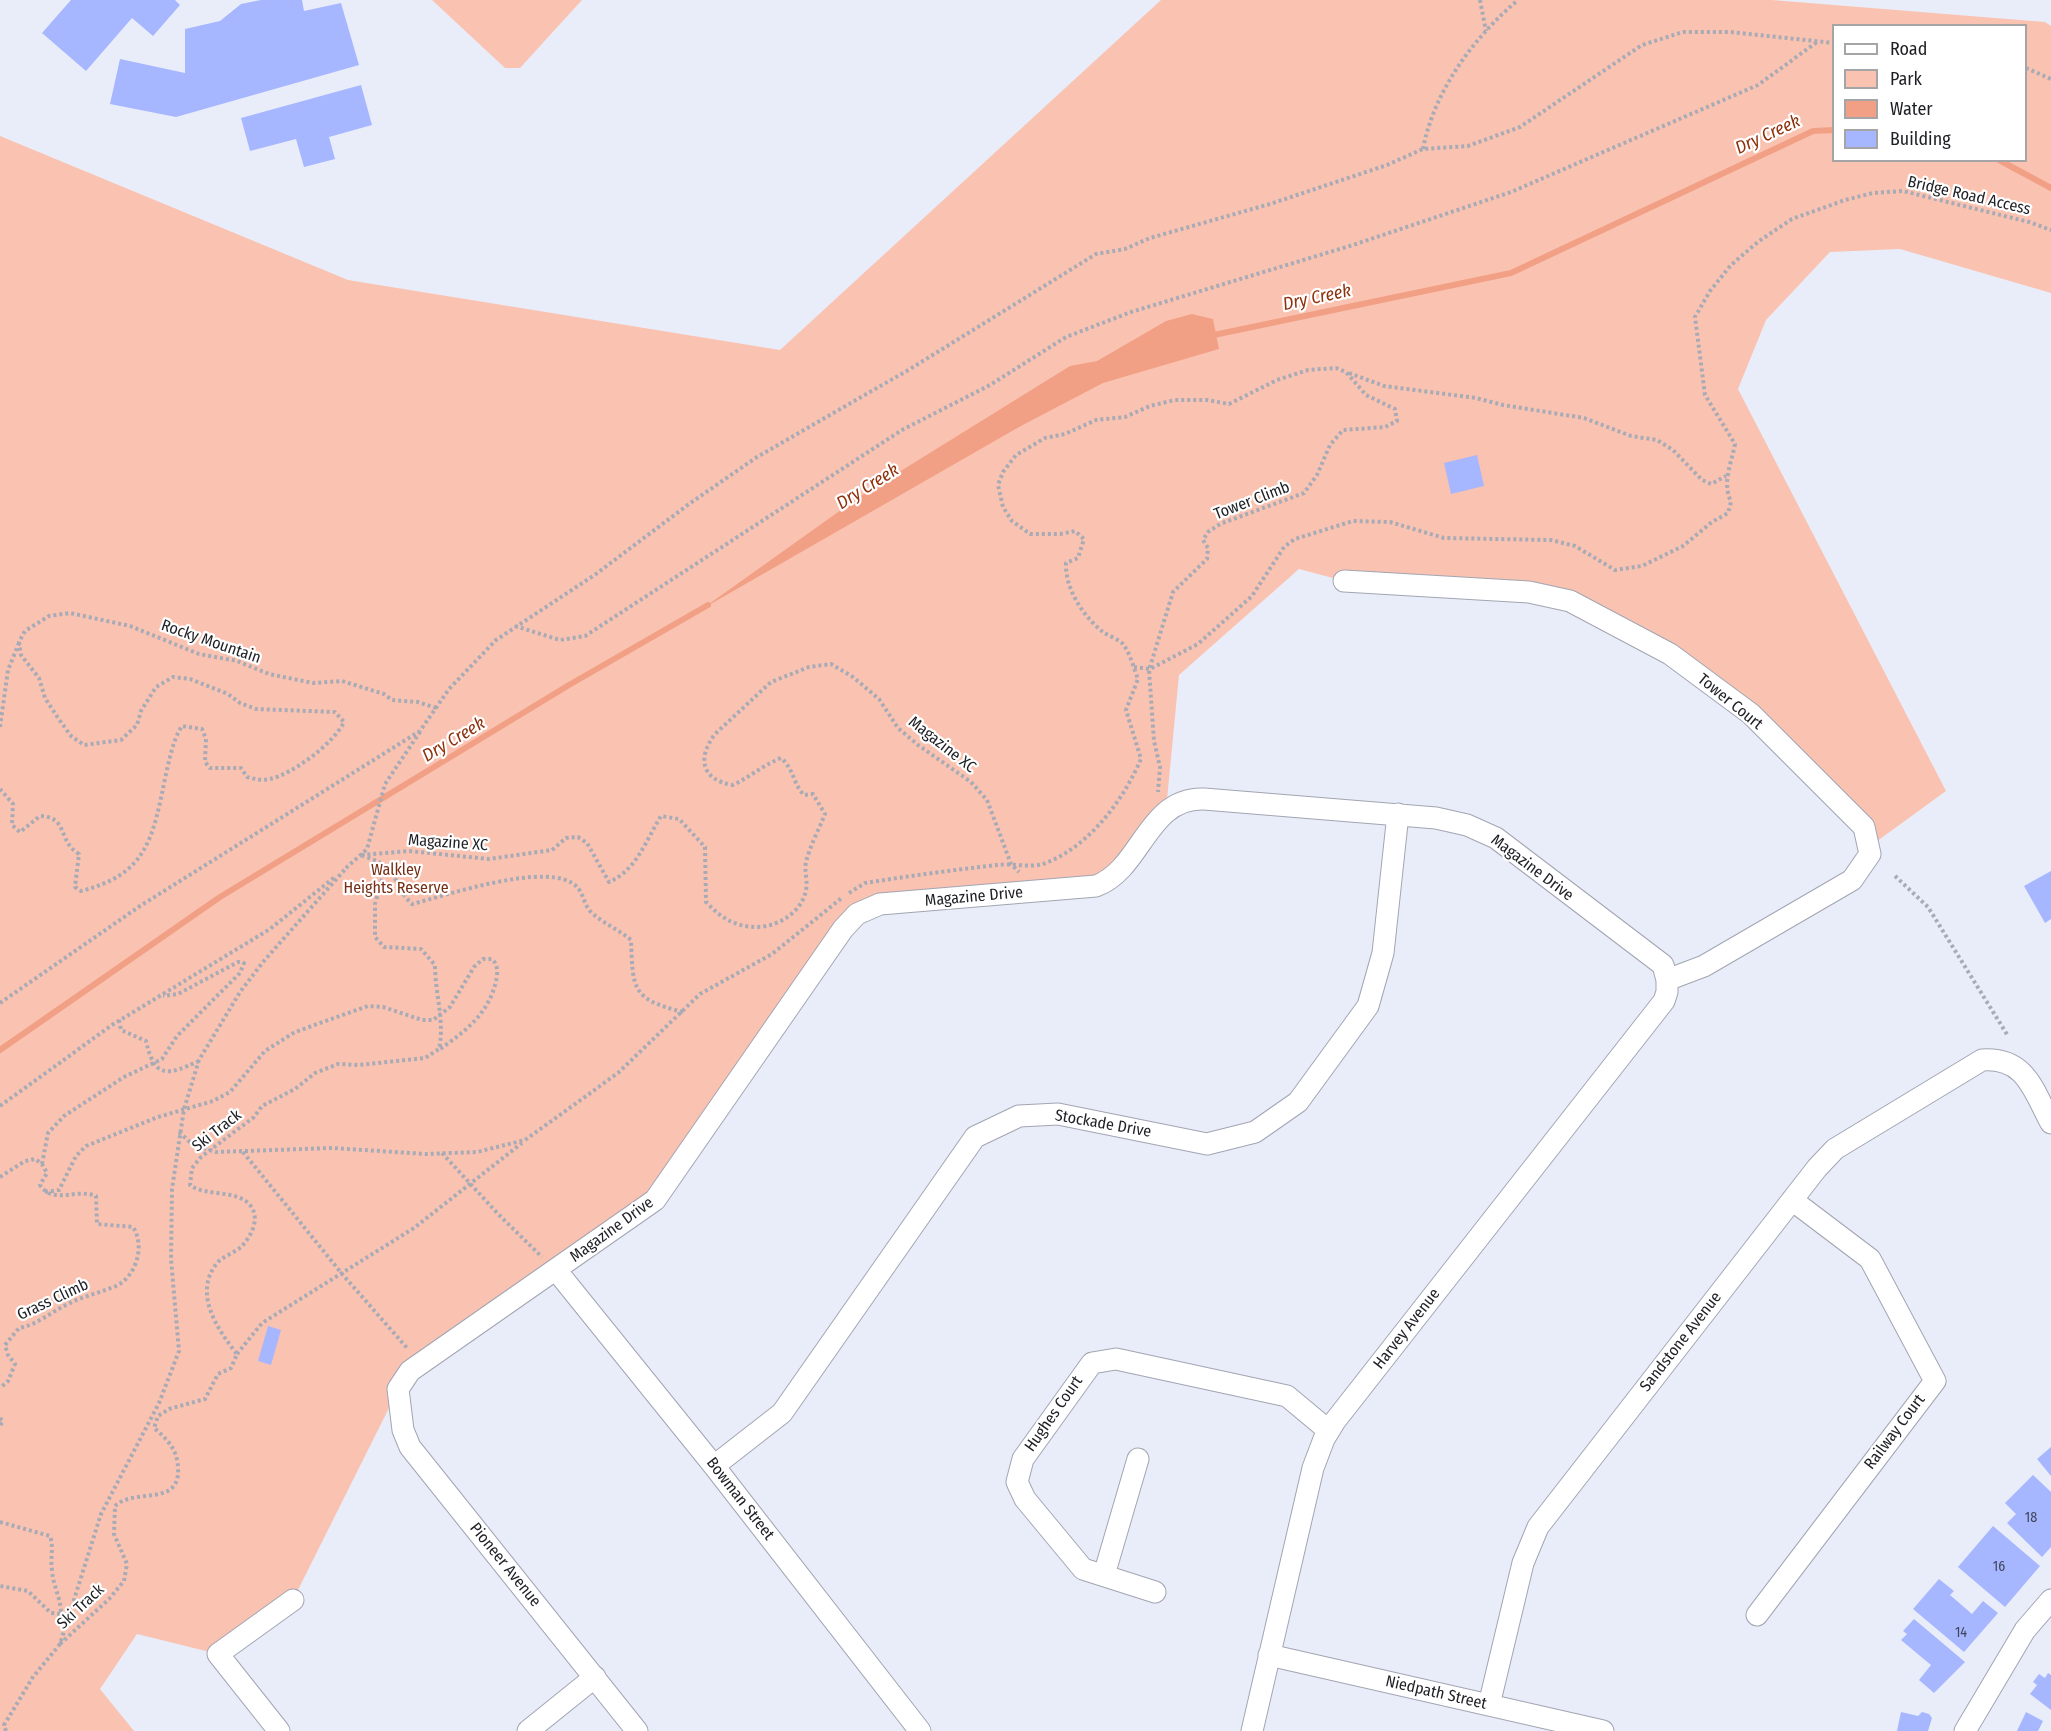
<!DOCTYPE html>
<html>
<head>
<meta charset="utf-8">
<style>
	body { margin:0 }
	#map { position:relative; width:2051px; height:1731px; overflow:hidden; background:#e9edfa; font-family:"Fira Sans Condensed",sans-serif }
	canvas { display:block }
	.legend { position:absolute; left:1832px; top:24px; width:195px; height:138px; box-sizing:border-box; background:#fff; border:2px solid #a5a5a7; margin:0; padding:8px 10px; list-style:none; font-size:18px; color:#1e1f24 }
	.legend li { display:flex; align-items:center; gap:12px; height:30px }
	.legend b { width:30px; border:2px solid #a5a5a7 }
</style>
</head>
<body>
<div id="map">
<canvas width="2051" height="1731"></canvas>
<ul class="legend">
<li><b style="height:8px;background:#fff"></b>Road</li>
<li><b style="height:16px;background:#fac3b1"></b>Park</li>
<li><b style="height:16px;background:#f2a085"></b>Water</li>
<li><b style="height:16px;background:#a6b6ff"></b>Building</li>
</ul>
</div>
<script>
const ctx = document.querySelector('canvas').getContext('2d');
ctx.lineJoin = 'round';
function fillPath(path, color) { ctx.fillStyle = color; ctx.fill(path, 'evenodd'); }
function strokePath(path, color, width, dash) { ctx.strokeStyle = color; ctx.lineWidth = width; ctx.lineCap = dash ? 'butt' : 'round'; ctx.setLineDash(dash || []); ctx.stroke(path); }
function drawText(font, color, halo, rows, align = 'center') {
  ctx.font = font + ' "Fira Sans Condensed",sans-serif'; ctx.lineWidth = 4.5; ctx.setLineDash([]); ctx.textBaseline = 'middle'; ctx.strokeStyle = halo; ctx.fillStyle = color; for (const [text, x, y, turn = 0] of rows) {
    ctx.save(); ctx.translate(x, y); ctx.rotate((+turn || 0) * Math.PI / 180); ctx.textAlign = isNaN(turn) ? turn : align; if (halo) ctx.strokeText(text, 0, 0); ctx.fillText(text, 0, 0); ctx.restore();
  }
}
const green = new Path2D(`
	M432 0H582L520 68H505Z
	M1161 0H1772L2045 22 2051 26V293L1900 249 1830 252 1766 320 1738 389 1946 791 1869 847 1804 769 1691 669 1529 592 1344 581 1299 569 1179 675 1166 810 1105 883 865 909 655 1200 403 1380 293 1600 218 1654 137 1634 100 1689 134 1731H0V136L348 280 780 350ZM1834 26H2026V160H1834Z`);
const water = new Path2D(`
	M1192 314 1213 319 1219 349 1103 383 1019 427 702 609 862 495 1070 366 1097 361 1166 321Z`);
const stream = new Path2D(`
	M1999 160 2051 188
	M1209 336 1511 273 1813 131 1834 130
	M0 1050 220 897 569 685 708 605`);
const building = new Path2D(`
	M71 0H175L180 5 153 36 132 18 86 71 42 33Z
	M261 0H302L304 11 341 3 359 65 176 117 110 104 120 59 185 73V29L220 21 241 4Z
	M361 85 372 125 329 137 335 159 304 167 296 139 250 151 241 118Z
	M1477 455 1484 486 1451 494 1444 463Z
	M2051 871V919L2045 923 2024 886Z
	M268 1326 281 1330 271 1365 258 1361Z
	M2051 1447V1476L2037 1459Z
	M2033 1475 2051 1492V1547L2042 1557 2007 1523 2016 1514 2005 1503Z
	M1993 1526 2040 1566 2005 1607 1958 1567Z
	M1939 1579 1954 1591 1950 1595 1972 1614 1983 1601 1998 1613 1964 1652 1913 1609Z
	M1914 1619 1965 1662 1934 1693 1919 1680 1931 1665 1901 1640 1907 1634 1903 1631Z
	M2048 1673 2051 1675V1710L2030 1694 2037 1685 2033 1682 2039 1674 2045 1678Z
	M1901 1712 1918 1716 1922 1712 1929 1714 1932 1718 1928 1731H1897Z
	M2026 1712 2043 1721 2038 1731H2017Z`);
const path = new Path2D(`
	M1480 0 1486 31
	M2026 68 2051 79
	M1423 149C1434 91 1473 38 1518 0
	M1349 373 1384 386 1476 398 1503 405 1584 418 1631 436 1657 440 1673 450 1702 480 1711 484 1726 476
	M515 626 560 640 585 636 902 430 990 385 1066 337 1131 312 1353 245 1511 192 1758 85 1817 42
	M1134 667 1150 669 1198 644 1252 596 1284 547 1295 539 1353 521 1390 522 1444 538 1551 540 1575 546 1615 570 1642 566 1683 546 1712 522 1728 513 1731 502C1722 482 1731 465 1735 444L1705 395 1695 317 1710 291 1731 265 1759 241 1792 219 1845 200 1873 193 1903 191 2029 222 2051 230
	M0 727 8 670 19 643
	M0 789 13 804 12 825 20 832 40 816C69 817 57 841 79 854L75 887 81 891C149 874 153 836 166 774 170 757 173 740 182 726L202 729 206 739 205 762 210 768H241L247 777C255 779 262 781 270 779 293 774 334 743 344 722L335 712 256 709 240 703 228 694 190 679 173 677 156 687 141 711 137 725 121 740 84 745 71 736 58 718 45 698 39 678 21 655 19 642 25 631 49 616 70 613 130 626 199 654 237 661 269 674 313 683 342 681 384 694 392 700 418 702 436 708
	M346 868 367 849 385 784 420 732
	M1895 876 1928 907 2008 1036
	M849 893 865 883C909 876 953 870 997 865 1011 863 1030 868 1043 864 1088 848 1123 801 1141 759L1126 710 1138 679C1134 669 1130 653 1123 644 1118 639 1109 636 1103 632 1083 616 1065 589 1066 563L1078 558 1084 539 1075 531 1060 534H1030L1012 521 1003 507 998 485 1003 472 1016 455 1045 438 1065 434 1096 420 1125 417 1150 406 1175 400H1207L1229 404 1277 380 1308 370 1336 368 1346 372 1366 395 1395 409 1397 421 1385 427 1343 430 1330 445 1317 475 1304 493 1220 524 1208 532 1203 540 1208 548 1207 559 1173 592 1149 670 1154 741 1160 767 1158 792
	M0 1003 140 906 420 731 449 689 496 640 596 574 689 504 757 457 910 369 1096 254 1125 249 1150 238 1270 204 1387 165 1423 149 1468 146 1520 127 1642 45 1683 32H1730L1834 43
	M683 1012C631 999 633 989 631 940 618 929 602 923 590 911 584 904 583 893 577 887 551 859 445 896 412 904 386 878 406 869 360 855L409 851 489 859 552 850 566 838 578 837 587 843 609 882C637 870 646 840 661 816L679 819 705 847 706 902C721 918 735 927 758 927 779 926 802 912 806 890 808 880 804 870 806 862 810 846 819 829 825 814L813 794 804 795C793 784 794 769 781 758 763 765 750 777 733 785 701 780 697 758 715 734L771 682 809 667 831 664 853 677 879 699 898 728 918 745 971 782 987 800 1011 864 1019 872
	M119 1020 121 1030 146 1041C155 1080 168 1075 199 1061
	M0 1106 112 1025 270 929 336 876
	M179 1132 192 1144 216 1152 332 1148 426 1154 477 1152 525 1140 618 1073 700 994 772 954 843 897
	M243 1152 343 1275 407 1348
	M442 1153 499 1215 542 1257
	M42 1164 48 1133 64 1116 124 1077 162 1059 177 1036 240 973 244 963 238 962 178 994 163 996
	M0 1177 25 1161 35 1159 42 1164 47 1173 40 1185C53 1205 76 1188 96 1196L97 1224 133 1227C145 1245 137 1276 116 1286 100 1293 83 1296 68 1304 51 1312 37 1325 19 1328L5 1345 8 1355 15 1364 8 1381 0 1388
	M45 1192 59 1190 76 1156 86 1146 158 1117 213 1101 230 1092 265 1051 295 1032 368 1006 383 1007 422 1020H433L450 1007 474 967 483 959H492C498 965 498 973 496 981 489 1013 466 1031 440 1049
	M237 1354 262 1323 414 1228 522 1143
	M0 1418 3 1422 0 1425
	M0 1522 50 1536C54 1548 50 1558 52 1570 53 1586 61 1598 61 1614L51 1613 28 1591 0 1586
	M60 1644 109 1599 124 1581 127 1564 114 1534 115 1506C135 1487 181 1508 178 1467 177 1449 167 1439 154 1428L158 1416 169 1409 205 1399 218 1374 231 1368 237 1354C217 1329 192 1292 218 1262 224 1256 234 1253 241 1247 251 1237 261 1218 250 1205 236 1189 207 1197 190 1185L192 1168 201 1157 254 1117 262 1106 295 1089 315 1073 338 1064 359 1065 425 1058 439 1049C445 1021 435 994 435 965L421 949 384 947 375 937V904L386 865
	M6 1731 4 1725 33 1677 60 1644 101 1514 159 1403 179 1351 171 1259 172 1189 184 1109 199 1060 240 992 263 962 347 867`);
const street = new Path2D(`
	M1344 581 1529 592 1570 601 1670 654 1751 714 1864 827 1870 854 1852 880 1704 966 1667 980
	M556 1270 714 1466 920 1731
	M714 1466 782 1413 975 1137 1019 1116 1058 1114 1207 1144 1255 1132 1298 1102 1368 1006 1383 953 1398 814
	M1104 1575 1138 1459
	M1155 1592 1083 1569 1025 1499 1017 1482 1023 1459 1092 1363 1116 1359 1287 1396 1329 1431
	M1757 1615 1935 1381 1870 1259 1792 1200
	M1269 1655 1603 1731
	M1489 1705 1523 1563 1538 1527 1817 1168 1835 1149 1982 1060C2026 1057 2033 1090 2051 1123
	M279 1731 218 1654 293 1600
	M528 1731 595 1677
	M637 1731 410 1447 403 1430 398 1389 410 1371 655 1200 843 929 857 914 880 904 1096 886C1142 869 1147 797 1204 799L1436 818 1467 825 1496 838 1663 965 1667 980V992L1664 1001 1335 1421 1324 1439 1313 1468 1252 1731
	M1965 1731 2025 1630 2051 1600`);
const numberNames = [
	["18",2031,1518],
	["16",1999,1567],
	["14",1961,1633]
];
const streetNames = [
	["Bridge Road Access",1969,196,13],
	["Tower Climb",1252,501,-21],
	["Rocky Mountain",211,642,19],
	["Tower Court",1730,702,39],
	["Magazine XC",942,745,38],
	["Magazine XC",448,843,4],
	["Magazine Drive",1532,868,37],
	["Magazine Drive",974,897,-5],
	["Stockade Drive",1103,1124,10],
	["Ski Track",217,1131,-38],
	["Magazine Drive",612,1230,-36],
	["Grass Climb",53,1300,-25],
	["Harvey Avenue",1407,1329,-52],
	["Sandstone Avenue",1681,1342,-52],
	["Hughes Court",1054,1414,-55],
	["Railway Court",1895,1432,-53],
	["Bowman Street",740,1499,52],
	["Pioneer Avenue",505,1565,51],
	["Ski Track",81,1607,-43],
	["Niedpath Street",1436,1693,13]
];
const parkNames = [
	["Walkley",396,871],
	["Heights Reserve",396,889]
];
const waterNames = [
	["Dry Creek",1768,135,-25],
	["Dry Creek",1317,298,-12],
	["Dry Creek",868,487,-32],
	["Dry Creek",454,740,-31]
];
fillPath(green, '#fac3b1');
fillPath(water, '#f2a085');
strokePath(stream, '#f2a085', 6);
fillPath(building, '#a6b6ff');
strokePath(street, '#a2a5b2', 23);
strokePath(path, '#a8abb6', 4, [3, 3]);
strokePath(street, '#fff', 21);
drawText('14px', '#40455b', null, numberNames);
drawText('16px', '#1e1f24', '#fff', streetNames);
drawText('16px', '#762e14', '#fff', parkNames);
drawText('italic 18px', '#8f310c', '#fff', waterNames);
</script>
</body>
</html>
